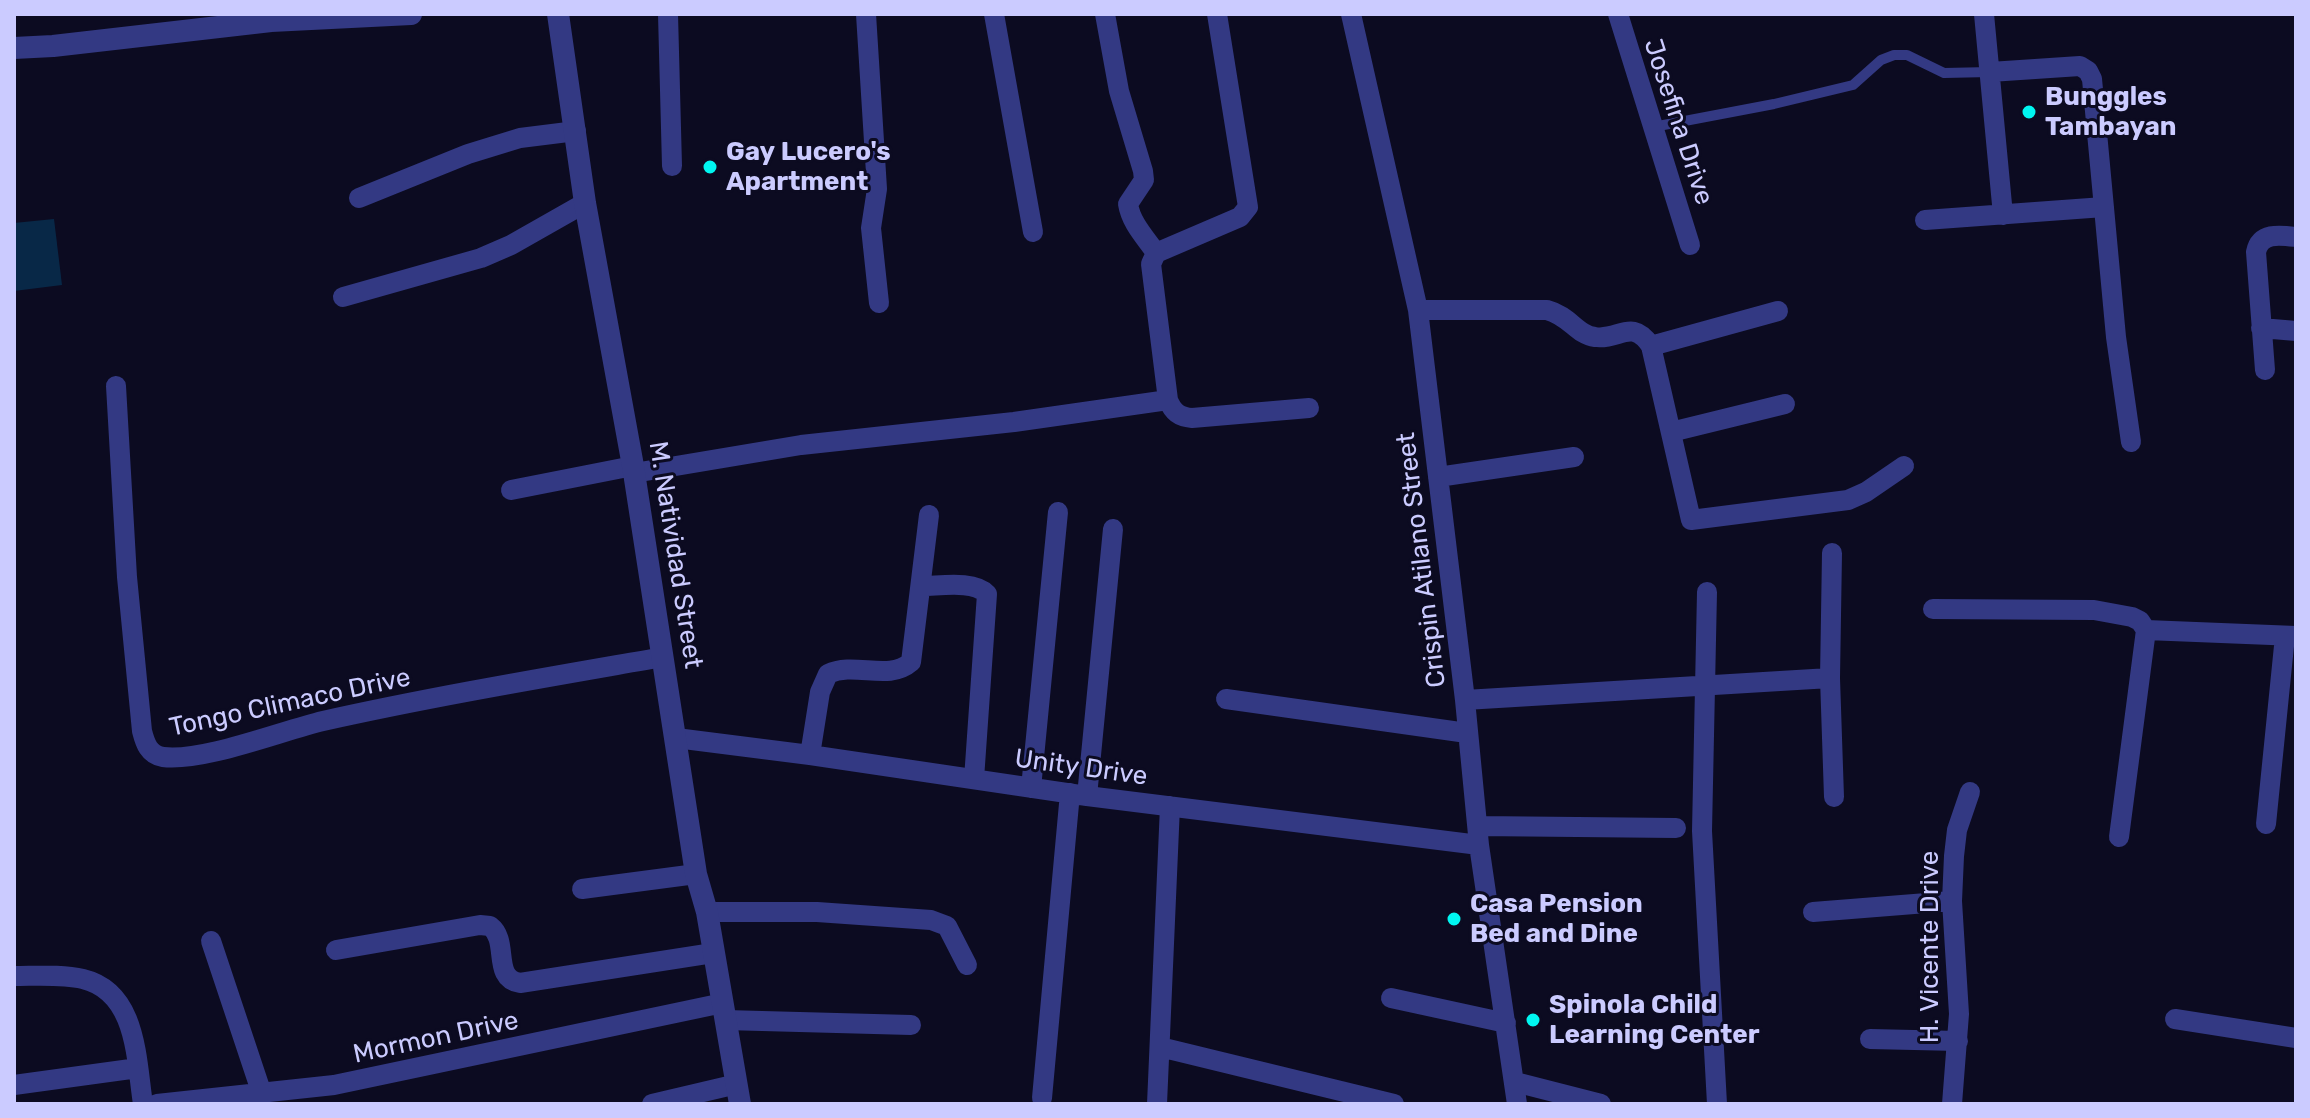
<!DOCTYPE html>
<html>
<head>
<meta charset="utf-8">
<style>
	body { margin:0 }
	#map { position:relative; width:2310px; height:1118px; overflow:hidden; background:#0c0b21; font-family:Rubik,sans-serif }
	canvas { display:block }
	.frame { position:absolute; inset:0; border:16px solid #cbcbff; pointer-events:none }
</style>
</head>
<body>
<div id="map">
<canvas width="2310" height="1118"></canvas>
<div class="frame"></div>
</div>
<script>
const ctx = document.querySelector('canvas').getContext('2d');
ctx.lineJoin = 'round';
function fillPath(path, color) { ctx.fillStyle = color; ctx.fill(path, 'evenodd'); }
function strokePath(path, color, width, dash) { ctx.strokeStyle = color; ctx.lineWidth = width; ctx.lineCap = dash ? 'butt' : 'round'; ctx.setLineDash(dash || []); ctx.stroke(path); }
function drawText(font, color, halo, rows, align = 'center') {
  ctx.font = font + ' Rubik,sans-serif'; ctx.lineWidth = 6; ctx.setLineDash([]); ctx.textBaseline = 'middle'; ctx.strokeStyle = halo; ctx.fillStyle = color; for (const [text, x, y, turn = 0] of rows) {
    ctx.save(); ctx.translate(x, y); ctx.rotate((+turn || 0) * Math.PI / 180); ctx.textAlign = isNaN(turn) ? turn : align; if (halo) ctx.strokeText(text, 0, 0); ctx.fillText(text, 0, 0); ctx.restore();
  }
}
const water = new Path2D(`
	M54 219 62 285 14 291V223Z`);
const service = new Path2D(`
	M1653 127 1774 104 1853 85 1881 60 1894 55H1907L1944 73 1990 72`);
const minor = new Path2D(`
	M668 14 672 166
	M866 14 877 189 871 228 879 303
	M994 14 1033 232
	M1105 14 1119 91 1143 171 1144 180 1128 204C1131 223 1145 237 1156 253
	M1217 14 1248 207 1240 217 1156 253 1151 264 1168 400C1173 412 1179 417 1192 418L1309 408
	M1351 14 1418 310 1465 700 1479 845 1517 1104
	M1618 14 1690 245
	M1984 14 2003 215
	M1990 72 2080 66 2088 71 2092 79 2116 337 2131 442
	M359 198 468 154 520 138 576 131
	M1925 220 2104 207
	M343 297 481 258 511 245 585 203
	M1418 310H1547C1570 316 1577 335 1595 337 1619 341 1631 317 1651 346L1691 520 1848 500 1866 492 1904 466
	M2261 328 2296 331
	M1651 346 1778 311
	M2265 370 2256 252C2260 232 2280 235 2296 237
	M116 386 127 577 142 731C145 743 149 755 163 757 203 762 281 731 323 721 435 696 549 677 663 657
	M1671 432 1785 404
	M634 473 801 445 1014 422 1168 400
	M1438 477 1574 457
	M511 490 633 466
	M1832 553 1830 678 1834 797
	M922 586C940 586 974 580 987 594L974 779
	M1707 592 1702 831 1717 1104
	M1933 609 2094 610 2132 617 2140 621 2146 630 2119 837
	M2146 630 2296 636
	M1226 699 1467 733
	M1465 700 1830 678
	M676 738 810 755 1087 796 1479 845
	M810 755 820 692 828 674C855 661 888 682 911 662L929 515
	M1031 788 1058 512
	M1087 796 1113 529
	M2266 824 2285 636
	M1478 826 1676 828
	M582 889 696 874
	M707 912H817L931 920 947 926 967 965
	M1813 912 1952 901
	M211 941 262 1094
	M336 950 480 925 490 926C510 941 491 978 520 983L713 953
	M14 976C36 976 62 974 83 979 137 992 136 1058 143 1104
	M1391 998 1506 1023
	M2175 1019 2296 1038
	M725 1020 911 1025
	M1870 1039 1958 1041
	M1160 1047 1394 1104
	M1515 1082 1601 1104
	M14 1085 138 1068
	M1042 1098 1070 793
	M157 1104 334 1085 723 1003
	M652 1104 737 1084
	M1157 1104 1170 806
	M1952 1104 1959 1014 1952 901 1954 856 1957 830 1970 792`);
const tertiary = new Path2D(`
	M558 14 585 203 633 466 696 874 707 912 740 1104
	M14 48 53 46 271 21 411 14`);
const markers = [
	[2029,112,8,"#00f6f1"],
	[710,167,8,"#00f6f1"],
	[1454,919,8,"#00f6f1"],
	[1533,1020,8,"#00f6f1"]
];
const poiNames = [
	["Bunggles",2045,97],
	["Tambayan",2045,127],
	["Gay Lucero's",726,152],
	["Apartment",726,182],
	["Casa Pension",1470,904],
	["Bed and Dine",1470,934],
	["Spinola Child",1549,1005],
	["Learning Center",1549,1035]
];
const streetNames = [
	["Josefina Drive",1678,122,72],
	["M. Natividad Street",675,555,81],
	["Crispin Atilano Street",1422,560,-97],
	["Tongo Climaco Drive",290,703,-12],
	["Unity Drive",1081,768,8],
	["H. Vicente Drive",1930,947,-90],
	["Mormon Drive",436,1038,-12]
];
fillPath(water, '#082847');
strokePath(service, '#333983', 10);
strokePath(minor, '#333983', 20);
strokePath(tertiary, '#333983', 22);
for (const [x, y, r, color] of markers) { const dot = new Path2D(); dot.arc(x, y, r, 0, 2 * Math.PI); ctx.fillStyle = color; ctx.fill(dot); strokePath(dot, '#0c0b21', 3); }
drawText('bold 26px', '#cbcbff', '#0c0b21', poiNames, 'left');
drawText('26px', '#cbcbff', '#0c0b21', streetNames);
</script>
</body>
</html>
